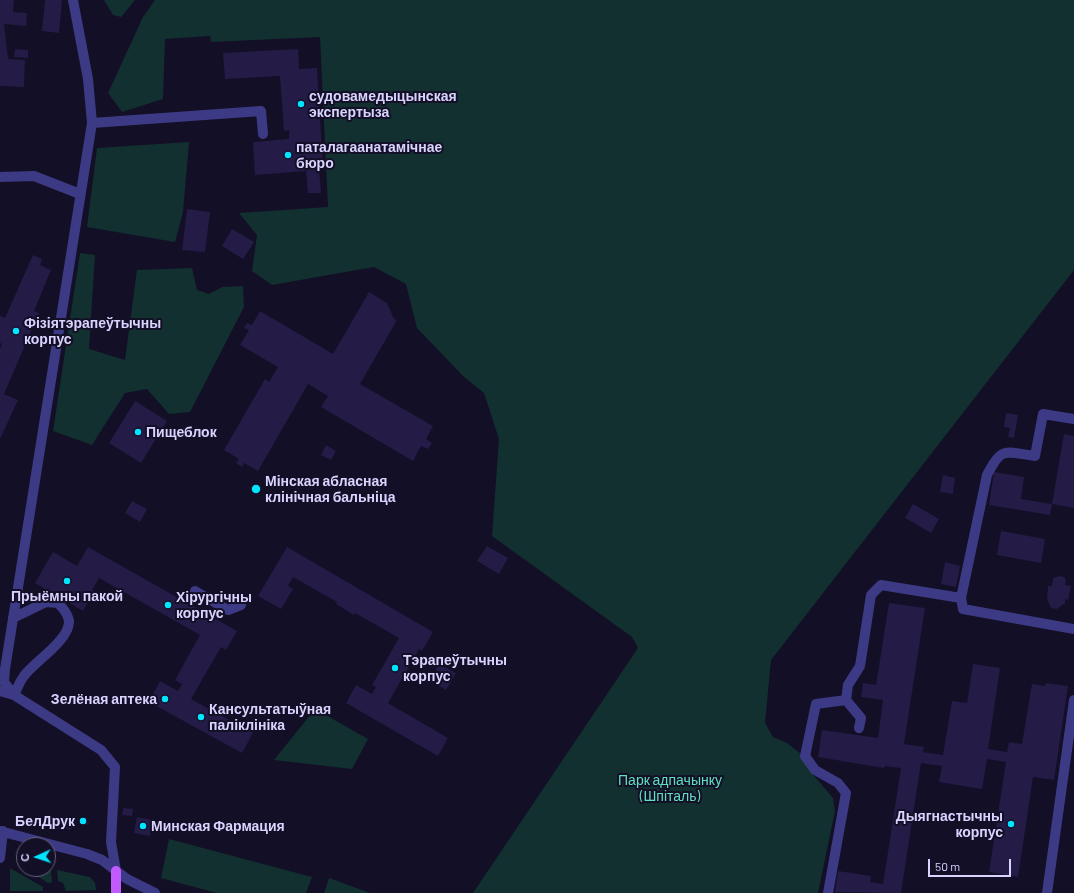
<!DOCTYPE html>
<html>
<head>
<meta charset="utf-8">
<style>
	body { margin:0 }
	#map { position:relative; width:1074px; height:893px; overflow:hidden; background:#130f26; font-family:Barlow,sans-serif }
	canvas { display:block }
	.north { position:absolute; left:16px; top:837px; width:40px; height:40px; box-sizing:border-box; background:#130f26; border:1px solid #625e7d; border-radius:50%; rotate:267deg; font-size:11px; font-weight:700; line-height:16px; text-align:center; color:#d9d4ff }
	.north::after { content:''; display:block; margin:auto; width:14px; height:18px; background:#00e5ff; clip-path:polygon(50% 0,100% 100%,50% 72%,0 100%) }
	.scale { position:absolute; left:928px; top:859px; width:83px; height:18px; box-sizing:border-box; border:2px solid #d9d4ff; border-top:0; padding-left:5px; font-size:12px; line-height:14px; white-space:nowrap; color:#d9d4ff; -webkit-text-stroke:3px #130f26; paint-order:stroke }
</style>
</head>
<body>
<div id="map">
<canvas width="1074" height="893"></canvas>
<div class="north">С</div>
<div class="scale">50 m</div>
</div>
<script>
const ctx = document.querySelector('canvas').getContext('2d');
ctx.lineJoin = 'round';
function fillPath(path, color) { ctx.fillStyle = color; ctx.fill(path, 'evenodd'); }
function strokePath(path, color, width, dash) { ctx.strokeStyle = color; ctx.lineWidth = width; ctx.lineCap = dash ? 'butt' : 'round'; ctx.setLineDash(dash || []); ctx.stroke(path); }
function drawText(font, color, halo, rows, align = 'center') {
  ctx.font = font + ' Barlow,sans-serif'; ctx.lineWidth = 4; ctx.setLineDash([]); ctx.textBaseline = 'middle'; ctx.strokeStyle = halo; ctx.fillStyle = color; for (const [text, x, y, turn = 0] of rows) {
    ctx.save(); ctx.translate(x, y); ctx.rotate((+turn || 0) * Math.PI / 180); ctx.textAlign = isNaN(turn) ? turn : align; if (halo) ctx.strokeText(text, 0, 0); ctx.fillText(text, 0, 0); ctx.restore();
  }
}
const green = new Path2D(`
	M104 0H135L121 17 113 15Z
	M155 0H1074V270L771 660 765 723 773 737 787 743 801 754 811 772 833 798 835 811 818 893H473L638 648 632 637 492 536 499 439 484 393 463 376 417 328 406 284 374 267 272 285 252 271 257 235 239 213 328 207 320 37 211 42 210 36 165 39 163 99 122 112 108 93 143 17Z
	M189 142 183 212 175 242 87 227 97 148Z
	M80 253 95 255 89 349 125 360 137 270 192 268 197 290 209 294 222 287 243 286 244 307 190 412 169 414 147 389 125 393 92 445 53 431Z
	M315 709 368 739 352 769 274 760Z
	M169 839 312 877 306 893H217L161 878Z
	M10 868 43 887V891H10Z
	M26 869H51L52 882 48 883Z
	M57 870 90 877 95 883 96 890 66 891 63 883 58 881Z
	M329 878 370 893H324Z`);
const building = new Path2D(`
	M0 0H14L13 12 27 13 26 26 4 24 8 59 25 60 24 87 0 86Z
	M45 0H62L59 33 42 31Z
	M15 49 28 50V58L14 57Z
	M298 49 299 69 317 68 323 168H319L321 193H308L306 171 255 175 253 142 289 139V130L284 131 280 76 225 79 223 53Z
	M187 209 210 212 205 252 182 250Z
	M232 229 254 242 243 259 222 246Z
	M33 255 42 259 40 265 51 270 34 311 39 313 4 394 18 400 0 439V349L2 344 0 343V316L5 318Z
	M369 292 387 303 394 319 397 320 360 384 433 426 426 439 432 443 428 449 421 446 413 461 321 407 328 396 308 384 258 471 244 463 242 467 236 463 239 459 224 450 265 379 269 382 278 367 240 345 249 330 244 328 247 323 252 325 260 311 333 354Z
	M135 401 167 421 141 463 109 443Z
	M1006 413 1018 415 1014 438 1008 437 1010 428 1004 427Z
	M1064 434 1074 436V508L1052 504Z
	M326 445 336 451 331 460 321 455Z
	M994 472 1024 477 1021 499 1052 504 1050 515 989 505Z
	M943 475 955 478 953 494 940 492Z
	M132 501 147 509 140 522 125 513Z
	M913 504 939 519 931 533 905 518Z
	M1001 531 1045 539 1041 563 997 555Z
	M487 546 508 558 499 574 477 561Z
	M88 547 237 631 226 650 221 647 191 699 253 733 242 753 149 702 160 681 178 691 182 684 175 680 200 635 99 578 92 590 94 591 83 611 35 583 53 552 77 566Z
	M287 547 433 632 422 651 419 649 388 703 448 738 438 756 346 703 356 685 372 694 376 687 372 685 399 638 355 613 354 615 336 604 337 602 293 577 288 586 293 589 281 609 258 596Z
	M945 562 960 566 956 587 941 584Z
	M1059 576 1064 577 1066 580 1065 585 1071 586 1068 600 1065 599V603L1057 609 1051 608 1047 599 1048 586H1052L1053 578Z
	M889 603 925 608 904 744 924 747 923 752 943 755 952 701 967 703 973 664 1000 668 988 749 1007 752 1009 742 1022 744 1032 684 1045 686V683L1068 686 1054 780 1033 777 1018 877 989 872 1006 762 987 759 982 789 939 782 942 766 921 763 901 893 835 892 838 871 871 876 870 882 883 884 901 768 885 766 884 768 818 757 822 730 878 738 883 700 861 697 863 683 876 685Z
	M439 664 456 673 446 690 430 681Z
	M123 808 133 809 132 816 122 815Z
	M137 817 152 820 150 836 134 833Z
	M79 819H87L89 824 82 826 79 823Z
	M63 823 64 824 63 830 55 829 56 825Z
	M65 825 72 826 71 830 64 828Z`);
const minor = new Path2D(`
	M92 123 261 111 263 134
	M0 177 34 176 80 194
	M1074 419 1043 414 1035 456C1004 452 1002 446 987 475L961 598 963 609 1074 629
	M195 591 228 610 241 605
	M13 618 46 602 58 603C63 608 68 614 69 621 70 640 34 662 24 676 20 681 17 689 14 695
	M0 691 14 695 101 750 115 767 111 842 116 871
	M14 695 4 682 5 669 92 123 88 79 73 0
	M859 728 861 718 846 700 848 685 860 666 871 595 881 585 961 598
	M0 831 87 854 102 860 127 879 155 893
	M0 858 3 831
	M828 893 846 793 838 783 815 770 805 756 816 704 846 700
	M1047 893 1074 700`);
const major = new Path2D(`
	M116 871V893`);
const markers = [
	[301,104,4,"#00e5ff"],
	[288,155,4,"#00e5ff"],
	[16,331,4,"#00e5ff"],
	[138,432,4,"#00e5ff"],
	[256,489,5,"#00e5ff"],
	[67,581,4,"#00e5ff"],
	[168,605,4,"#00e5ff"],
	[395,668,4,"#00e5ff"],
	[165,699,4,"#00e5ff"],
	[201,717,4,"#00e5ff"],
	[83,821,4,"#00e5ff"],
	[1011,824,4,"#00e5ff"],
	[143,826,4,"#00e5ff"]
];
const poiNames = [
	["судовамедыцынская",309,96],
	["экспертыза",309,112],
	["паталагаанатамічнае",296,147],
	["бюро",296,163],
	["Фізіятэрапеўтычны",24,323],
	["корпус",24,339],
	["Пищеблок",146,432],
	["Мінская абласная",265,481],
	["клінічная бальніца",265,497],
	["Прыёмны пакой",67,596,"center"],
	["Хірургічны",176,597],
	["корпус",176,613],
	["Тэрапеўтычны",403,660],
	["корпус",403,676],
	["Зелёная аптека",157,699,"right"],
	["Кансультатыўная",209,709],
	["паліклініка",209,725],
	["Дыягнастычны",1003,816,"right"],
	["корпус",1003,832,"right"],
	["БелДрук",75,821,"right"],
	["Минская Фармация",151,826]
];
const parkNames = [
	["Парк адпачынку",670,780],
	["(Шпіталь)",670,796]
];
fillPath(green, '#12302f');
fillPath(building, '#241b47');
strokePath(minor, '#3d3a85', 10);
strokePath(major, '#c25bff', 10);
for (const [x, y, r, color] of markers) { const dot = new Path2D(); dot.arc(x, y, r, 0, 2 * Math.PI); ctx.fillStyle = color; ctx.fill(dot); strokePath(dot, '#130f26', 1.5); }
drawText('bold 14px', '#d9d4ff', '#130f26', poiNames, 'left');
drawText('14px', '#5fe0c0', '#130f26', parkNames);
</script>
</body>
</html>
